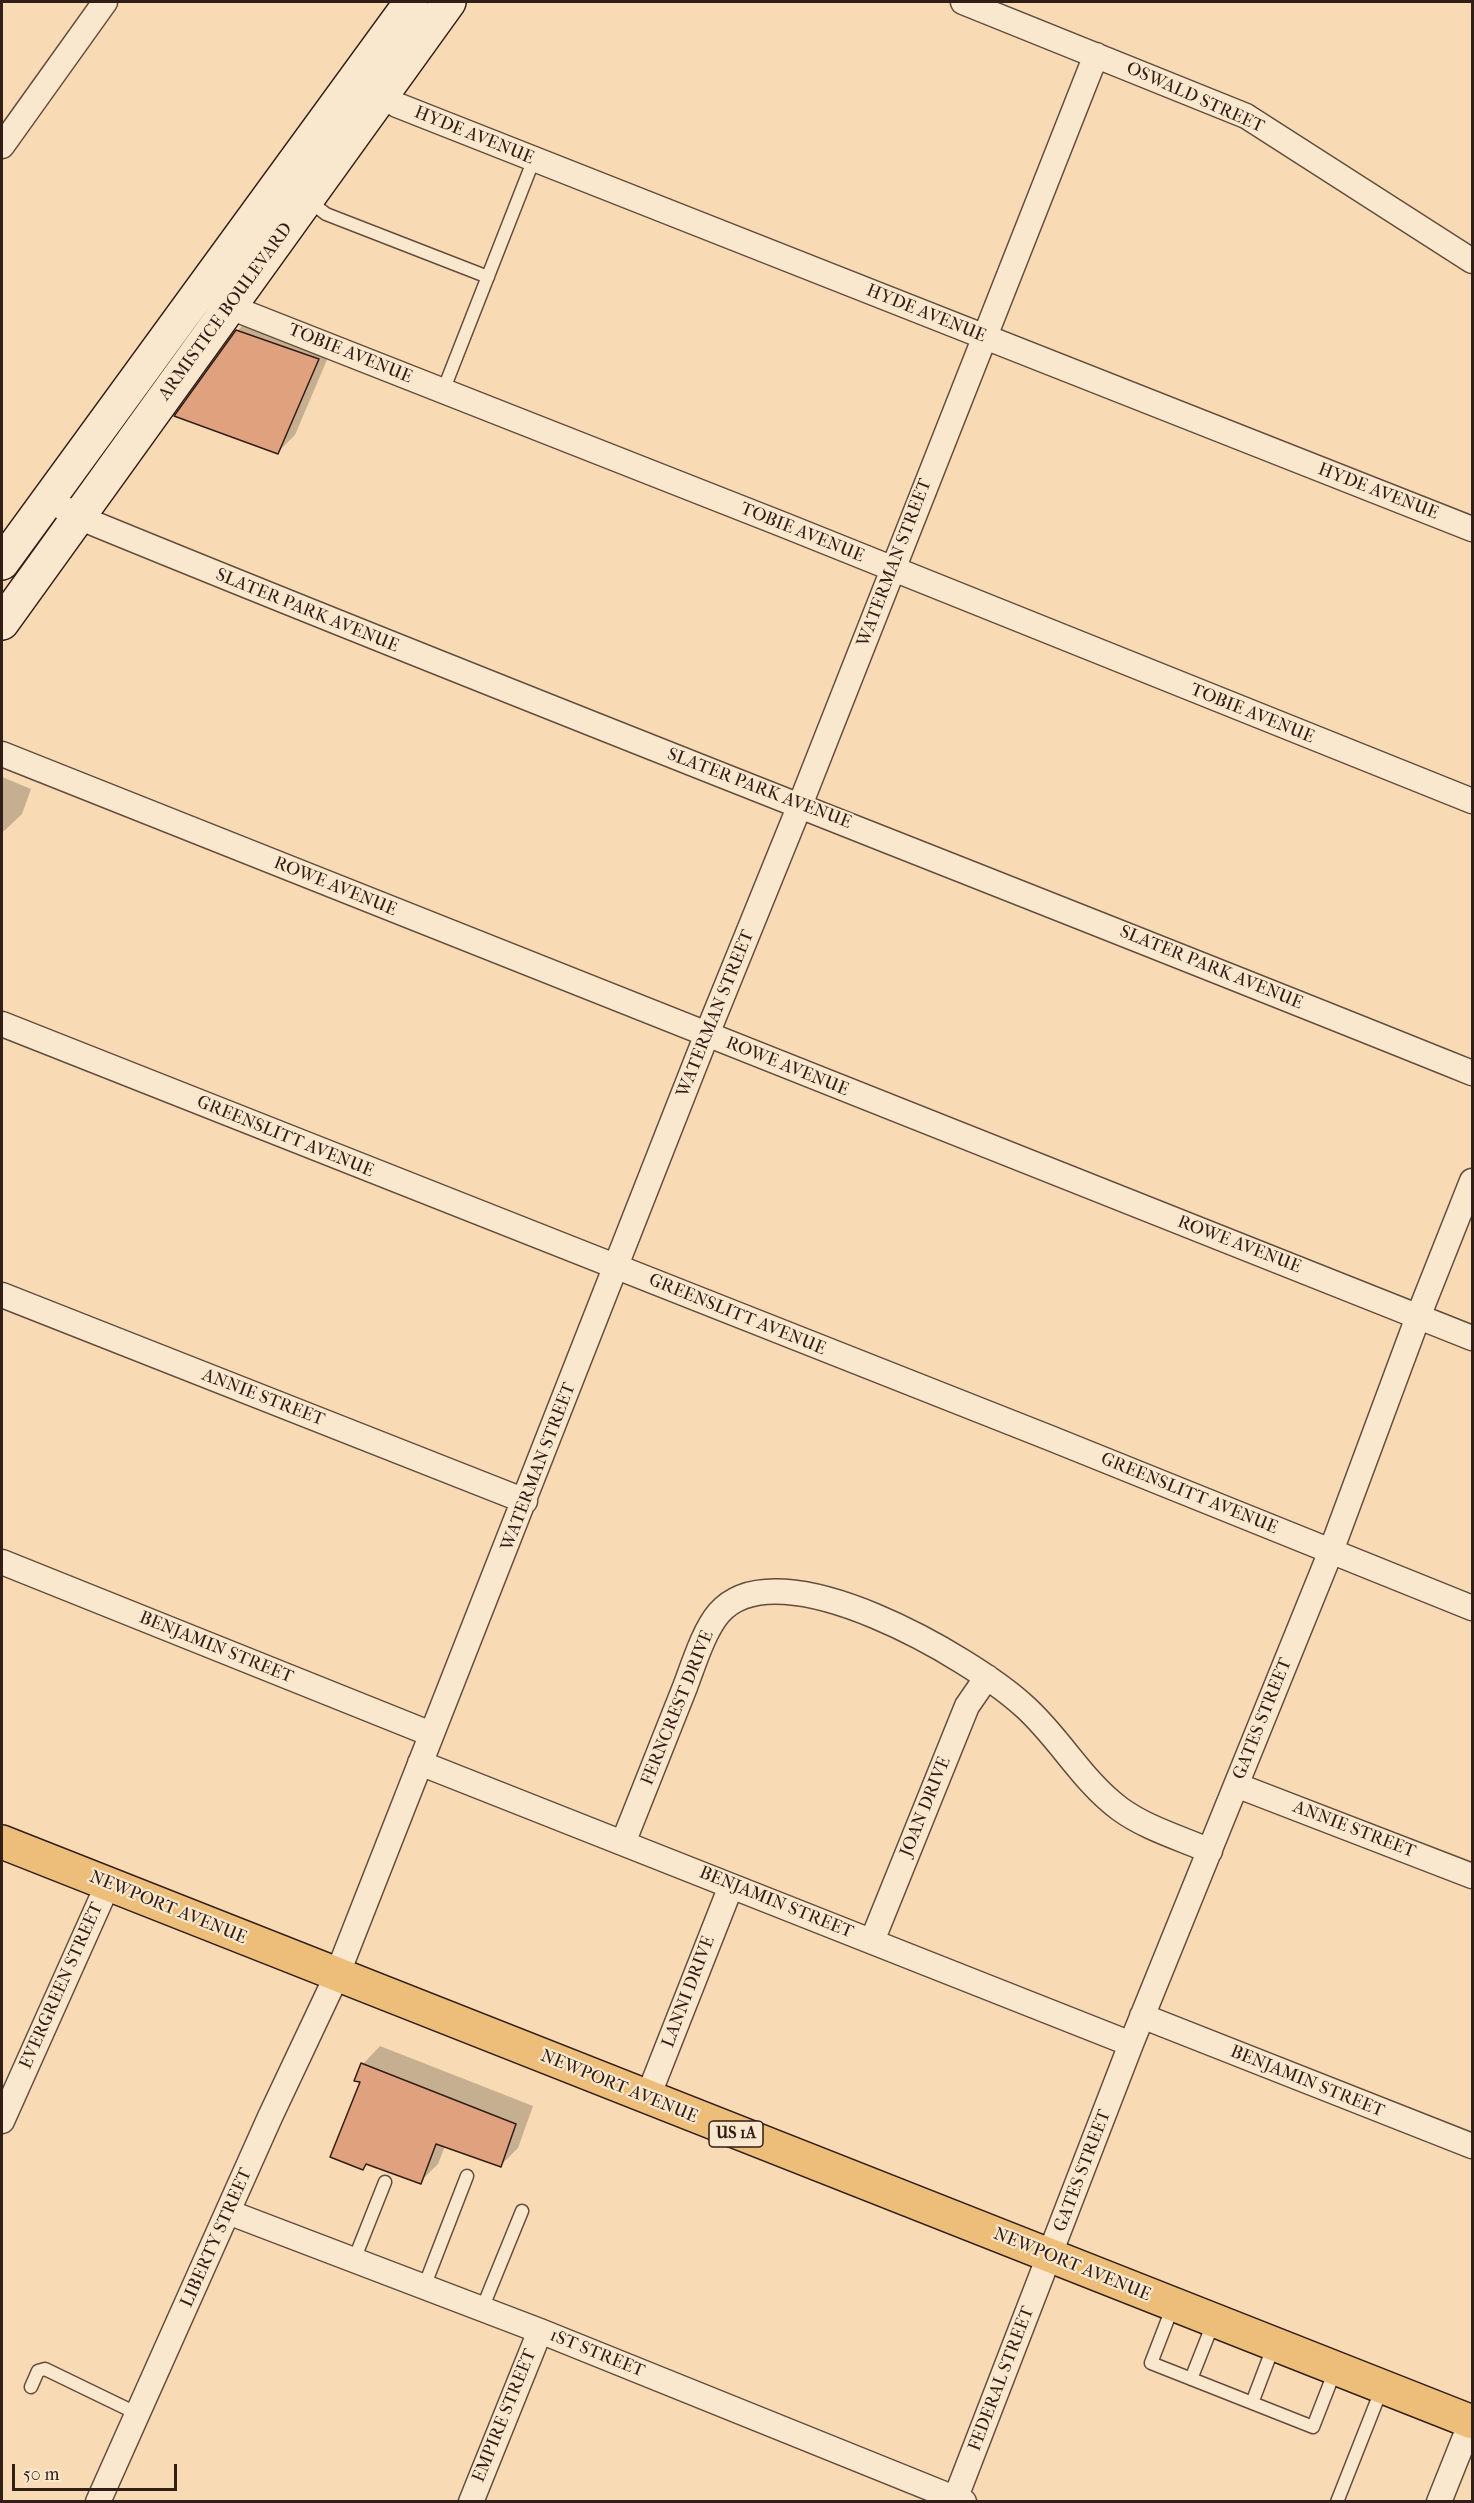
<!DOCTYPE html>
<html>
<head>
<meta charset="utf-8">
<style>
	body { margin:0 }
	#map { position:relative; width:1474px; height:2503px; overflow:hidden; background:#f8dbb4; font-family:"IM FELL French Canon",serif }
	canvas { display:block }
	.frame { position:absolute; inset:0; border:3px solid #311e17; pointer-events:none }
	.scale { position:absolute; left:12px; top:2464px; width:165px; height:27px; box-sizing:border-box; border:3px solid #311e17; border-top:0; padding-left:8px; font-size:18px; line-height:21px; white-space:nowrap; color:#311e17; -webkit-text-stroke:4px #fae8ce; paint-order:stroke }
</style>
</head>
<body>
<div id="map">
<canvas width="1474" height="2503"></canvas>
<div class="frame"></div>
<div class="scale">50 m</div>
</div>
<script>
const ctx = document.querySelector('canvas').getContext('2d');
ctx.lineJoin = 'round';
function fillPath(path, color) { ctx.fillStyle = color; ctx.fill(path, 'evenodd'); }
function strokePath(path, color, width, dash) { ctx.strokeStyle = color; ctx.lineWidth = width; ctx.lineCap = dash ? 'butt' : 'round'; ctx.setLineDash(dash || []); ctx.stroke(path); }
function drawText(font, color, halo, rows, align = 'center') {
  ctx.font = font + ' "IM FELL French Canon",serif'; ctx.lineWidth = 4.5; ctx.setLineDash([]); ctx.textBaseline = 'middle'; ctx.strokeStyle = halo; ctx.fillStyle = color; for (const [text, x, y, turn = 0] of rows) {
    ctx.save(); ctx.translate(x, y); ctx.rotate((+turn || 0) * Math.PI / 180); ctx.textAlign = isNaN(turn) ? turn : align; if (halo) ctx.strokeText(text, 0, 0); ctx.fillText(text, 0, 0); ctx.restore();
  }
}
const shadow = new Path2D(`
	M255 313 335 341 295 435 277 453 237 331Z
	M2 777 31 789 22 814 4 831 2 830Z
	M380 2046 533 2106 518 2148 500 2166 445 2146 438 2164 420 2182 368 2163 363 2168 362 2081 356 2079 363 2064Z`);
const building = new Path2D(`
	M236 330 319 359 278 454 174 416Z
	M361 2063 516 2124 501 2167 436 2144 421 2184 366 2164 363 2170 330 2157 360 2082 354 2081Z`);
const service = new Path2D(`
	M308 200 326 214 488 277
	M443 391 534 159
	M354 2260 385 2182
	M424 2287 467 2176
	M1173 2306 1151 2363 1313 2427 1336 2368
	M482 2309 522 2211
	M1191 2379 1214 2321
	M31 2387 38 2371 45 2369 138 2414
	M1252 2403 1274 2345
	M1337 2502 1382 2388`);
const minor = new Path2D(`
	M963 2 1246 116 1472 261
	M382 95 397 105 534 159 1472 529
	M2 146 105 2
	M230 307 784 525 1472 801
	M49 499 78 517C541 707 1008 886 1472 1073
	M2 754 1472 1338
	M2 1024 1050 1438 1472 1608
	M2 1295 525 1501
	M2 1562 431 1734
	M420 1763 1131 2044
	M1236 1785 1472 1876
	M623 1843C644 1791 664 1739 685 1687 693 1666 704 1630 719 1613 779 1544 973 1659 1024 1706 1059 1737 1082 1781 1120 1809 1146 1828 1180 1838 1210 1851
	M872 1941 967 1706 987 1677
	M1142 2016 1472 2146
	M647 2099 731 1886
	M2 2121 108 1884
	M228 2212 540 2331 964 2502
	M98 2502 270 2117 337 1975 707 1034 800 805 1096 55
	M471 2502 540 2331
	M954 2502 1131 2044 1331 1551 1418 1317 1472 1181
	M1439 2502 1471 2422`);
const secondary = new Path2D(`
	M2 563 411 2
	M2 623 449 2`);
const primary = new Path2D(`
	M2 1842 1472 2422`);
const shields = [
	[736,2134,54]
];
const shieldNames = [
	["US 1A",736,2134]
];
const streetNames = [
	["OSWALD STREET",1195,98,24],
	["HYDE AVENUE",474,136,22],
	["ARMISTICE BOULEVARD",226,312,-54],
	["HYDE AVENUE",926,314,22],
	["TOBIE AVENUE",350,354,22],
	["HYDE AVENUE",1378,492,21],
	["TOBIE AVENUE",802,533,22],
	["WATERMAN STREET",895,563,-69],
	["SLATER PARK AVENUE",307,611,22],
	["TOBIE AVENUE",1252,714,22],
	["SLATER PARK AVENUE",759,789,21],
	["ROWE AVENUE",335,887,22],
	["SLATER PARK AVENUE",1211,968,22],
	["WATERMAN STREET",716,1014,-68],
	["ROWE AVENUE",787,1067,22],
	["GREENSLITT AVENUE",285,1137,22],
	["ROWE AVENUE",1239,1245,21],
	["GREENSLITT AVENUE",737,1315,22],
	["ANNIE STREET",263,1398,21],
	["WATERMAN STREET",539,1467,-69],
	["GREENSLITT AVENUE",1189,1494,22],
	["BENJAMIN STREET",216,1648,22],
	["FERNCREST DRIVE",678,1708,-68],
	["GATES STREET",1263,1719,-68],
	["JOAN DRIVE",926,1807,-68],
	["ANNIE STREET",1354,1830,21],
	["BENJAMIN STREET",776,1903,22],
	["NEWPORT AVENUE",168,1908,22],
	["EVERGREEN STREET",62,1986,-66],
	["LANNI DRIVE",689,1992,-69],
	["BENJAMIN STREET",1307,2082,22],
	["NEWPORT AVENUE",619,2087,22],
	["GATES STREET",1083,2171,-69],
	["LIBERTY STREET",217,2238,-66],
	["NEWPORT AVENUE",1072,2265,22],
	["1ST STREET",597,2354,22],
	["FEDERAL STREET",1002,2379,-69],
	["EMPIRE STREET",505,2416,-68]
];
fillPath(shadow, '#0003');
fillPath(building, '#e0a17e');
strokePath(building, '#311e17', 1.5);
strokePath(service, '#634d3e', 15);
strokePath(minor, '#634d3e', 27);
strokePath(secondary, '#311e17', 36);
strokePath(primary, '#311e17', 36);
strokePath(service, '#fae8ce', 12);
strokePath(minor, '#fae8ce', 24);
strokePath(secondary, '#fae8ce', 33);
strokePath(primary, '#ecbe7a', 33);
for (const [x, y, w] of shields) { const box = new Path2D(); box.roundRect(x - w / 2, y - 13, w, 26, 4.5); ctx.fillStyle = '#fae8ce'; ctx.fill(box); strokePath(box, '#311e17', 1.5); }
drawText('bold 16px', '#311e17', null, shieldNames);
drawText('18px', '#311e17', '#fae8ce', streetNames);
</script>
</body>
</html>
